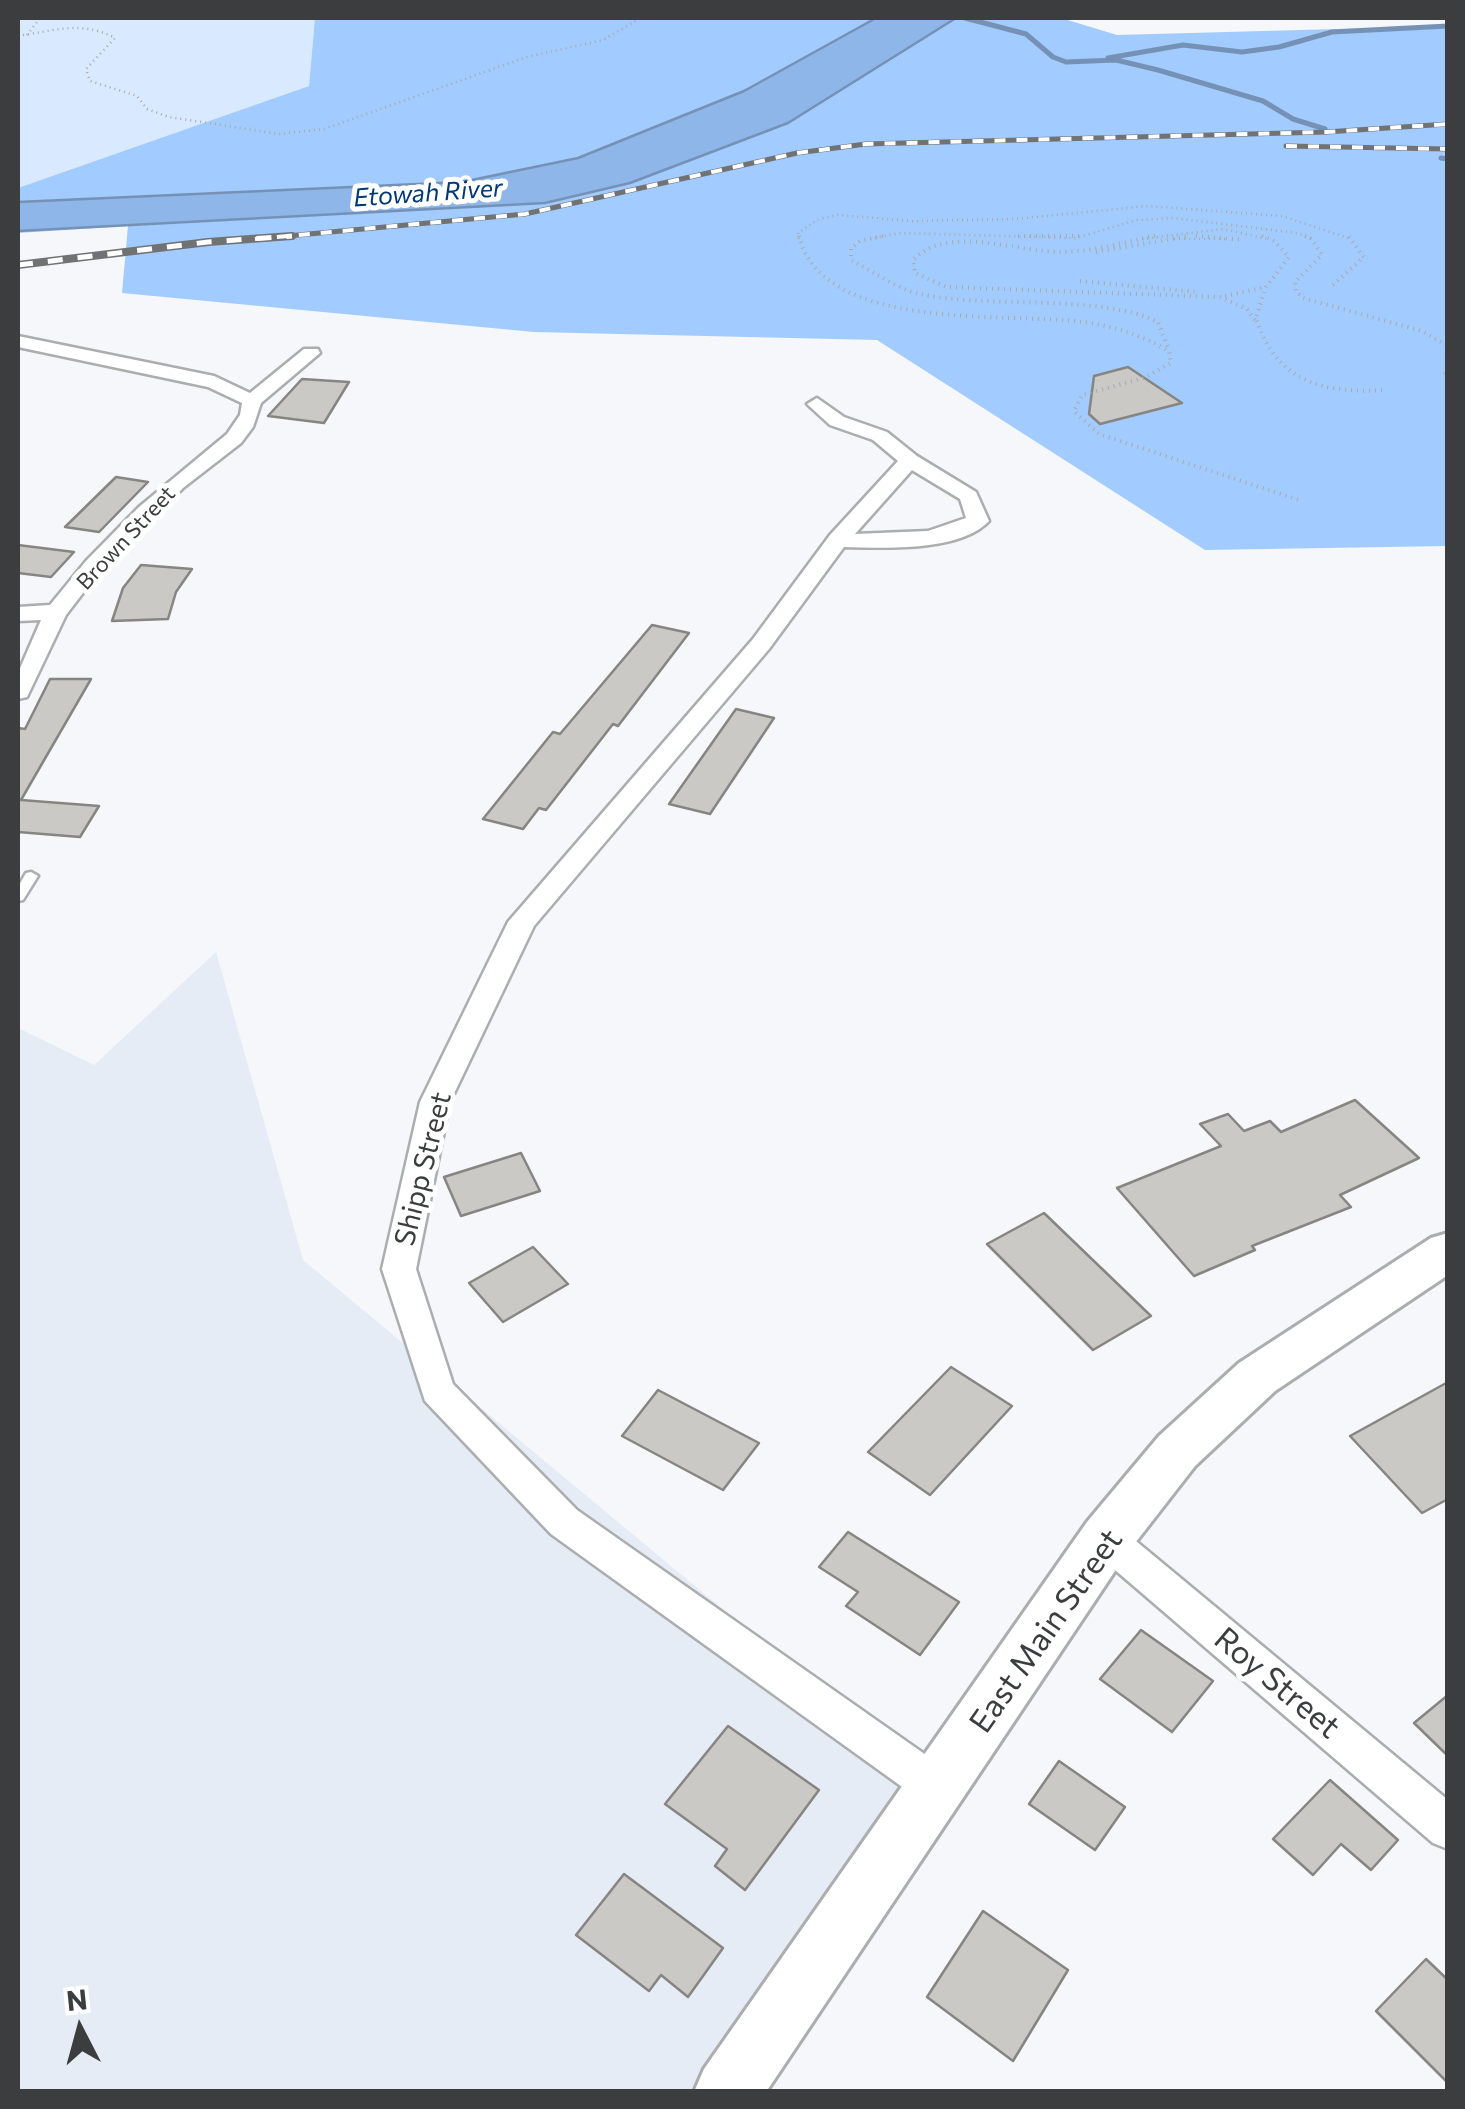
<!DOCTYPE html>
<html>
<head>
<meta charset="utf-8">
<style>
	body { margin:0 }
	#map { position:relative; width:1465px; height:2109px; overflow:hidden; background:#f5f7fa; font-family:Commissioner,sans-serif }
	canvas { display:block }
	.frame { position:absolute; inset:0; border:20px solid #3c3d3e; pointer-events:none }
	.north { position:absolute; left:30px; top:1979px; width:100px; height:100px; -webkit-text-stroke:8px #fff; paint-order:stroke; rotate:354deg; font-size:28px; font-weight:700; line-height:40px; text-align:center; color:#3c3d3e }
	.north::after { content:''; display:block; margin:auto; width:35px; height:45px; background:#3c3d3e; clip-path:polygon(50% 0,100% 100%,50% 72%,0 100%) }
</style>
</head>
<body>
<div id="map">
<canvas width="1465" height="2109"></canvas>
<div class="frame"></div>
<div class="north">N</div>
</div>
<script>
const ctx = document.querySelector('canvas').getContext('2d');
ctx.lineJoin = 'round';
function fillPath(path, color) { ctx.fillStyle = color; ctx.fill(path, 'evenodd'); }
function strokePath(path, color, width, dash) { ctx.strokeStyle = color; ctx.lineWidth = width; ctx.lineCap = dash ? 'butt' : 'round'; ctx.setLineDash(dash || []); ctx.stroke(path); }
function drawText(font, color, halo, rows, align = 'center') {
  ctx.font = font + ' Commissioner,sans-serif'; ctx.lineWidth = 10; ctx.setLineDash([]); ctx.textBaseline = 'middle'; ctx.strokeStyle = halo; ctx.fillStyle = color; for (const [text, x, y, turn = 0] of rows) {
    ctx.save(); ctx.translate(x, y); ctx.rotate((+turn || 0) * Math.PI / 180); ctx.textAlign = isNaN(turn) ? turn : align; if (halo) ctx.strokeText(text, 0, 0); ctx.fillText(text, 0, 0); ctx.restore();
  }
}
const built = new Path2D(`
	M216 952 303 1260 939 1789 758 2091H18V1028L94 1065Z`);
const green = new Path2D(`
	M18 18H315L309 86 18 188Z`);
const forest = new Path2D(`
	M315 18H1061L1117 35 1447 26V546L1205 550 877 340 534 332 122 293 128 226 18 233V188L309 86Z`);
const water = new Path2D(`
	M876 18H956L788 123 630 183 545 203 18 231V202L462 182 578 158 744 91Z`);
const stream = new Path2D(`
	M965 18 1026 34 1053 57 1066 62 1116 60 1158 70 1263 101 1293 119 1325 129
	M1108 58 1183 45 1242 52 1279 47 1332 32 1448 26
	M1441 158 1448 159`);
const building = new Path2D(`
	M1128 367 1182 403 1100 424 1089 414 1094 376Z
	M302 379 349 382 324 423 268 416Z
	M116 477 148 482 99 532 65 527Z
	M18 545 74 552 51 577 18 573Z
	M141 565 192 569 176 592 168 619 112 621 123 588Z
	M652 625 689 633 618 726 613 724 546 810 539 808 523 829 483 819 553 732 560 734Z
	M50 679H91L21 800 99 806 80 837 18 832V728L25 729Z
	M736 709 774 718 710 814 669 804Z
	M1355 1100 1419 1158 1340 1195 1351 1207 1252 1246 1255 1250 1194 1276 1117 1188 1221 1146 1200 1124 1228 1114 1244 1131 1270 1121 1281 1132Z
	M521 1153 540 1191 461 1216 444 1177Z
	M1044 1213 1151 1316 1093 1350 987 1244Z
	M533 1247 568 1284 503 1322 469 1283Z
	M951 1367 1012 1406 930 1495 868 1452Z
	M1448 1382V1499L1422 1513 1350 1436Z
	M658 1390 759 1443 723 1490 622 1436Z
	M848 1532 959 1602 920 1655 846 1606 858 1592 819 1567Z
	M1141 1630 1213 1681 1172 1732 1100 1679Z
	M1448 1695V1756L1414 1723Z
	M728 1726 819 1790 745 1890 715 1866 727 1849 665 1804Z
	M1059 1761 1125 1807 1095 1850 1029 1804Z
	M1330 1780 1398 1840 1371 1870 1341 1844 1313 1875 1273 1839Z
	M624 1874 723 1948 688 1997 661 1975 649 1991 576 1935Z
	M983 1911 1068 1970 1013 2061 927 1997Z
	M1426 1959 1448 1980V2083L1376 2011Z`);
const pathFar1 = new Path2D(`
	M27 35 40 18
	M18 36C52 31 83 20 115 38L86 69 90 81 137 96 147 109 169 117 279 134 324 129 527 57 603 40 641 18
	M799 239 798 233 819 219 838 215 912 221 1014 219 1148 206 1282 216 1351 239
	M870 239 899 233 1076 238 1137 220 1173 218 1297 233 1312 239
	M1142 239 1223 229 1268 239
	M1174 239H1228`);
const path = new Path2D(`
	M799 236C822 333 1008 312 1083 322 1114 326 1141 335 1169 351L1171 363 1144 378 1082 395 1074 411 1099 434 1302 501
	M883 236 860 241 851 248V260C873 271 897 289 920 294 988 309 1099 293 1158 322L1169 350
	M1018 236H1082
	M1155 236C1125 242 1094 251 1063 252 1019 253 949 223 913 260L915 273 947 287 1220 297 1247 309 1257 323
	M1196 236 1243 240
	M1262 236 1274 241 1289 257 1266 287 1256 318C1276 383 1325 394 1387 390
	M1305 236 1312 239 1322 255 1295 282 1296 291 1303 298 1422 331 1448 346
	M1096 252 1189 236
	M1080 281 1198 292
	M1333 285 1364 257 1348 236
	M1225 296 1266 287
	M1444 374 1448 372`);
const service = new Path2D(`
	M31 872 38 876 23 900 18 901V887L26 873Z`);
const minor = new Path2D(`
	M18 336 214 376 250 393 304 349H318L320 353 261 403 253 427 241 443 183 488 86 589 66 615 27 697 18 699V673L41 620 18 621V607L50 605 86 561 139 507 227 434 240 415 242 403 208 387 18 347Z
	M817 398 844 417 887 432 917 456 976 492 989 521C960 552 884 548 844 547L769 649 534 926 450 1102 416 1269 453 1384 577 1510 953 1774 959 1788 953 1802 938 1808 923 1802 551 1534 425 1401 382 1269 420 1102 508 922 753 639 830 535 898 461 873 440 830 425 807 404ZM912 470 960 499 966 518 928 531 855 534Z
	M1106 1522 1119 1527 1448 1800V1849L1433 1843 1093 1551 1087 1539 1093 1527Z`);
const secondary = new Path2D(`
	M1448 1233V1275L1275 1391 1195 1466 1125 1556 766 2092H694L704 2069 1087 1522 1159 1436 1239 1363 1431 1238Z`);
const railFar1 = new Path2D(`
	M1286 146 1448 149
	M255 239 525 214 797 153 866 144 1326 132 1448 124`);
const rail = new Path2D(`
	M18 265 208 242 292 236`);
const farStreetnames = [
	["Brown Street",126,538,-47]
];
const farWaternames = [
	["Etowah River",428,193,-4]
];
const streetNames = [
	["Shipp Street",423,1169,-76]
];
const nearStreetnames = [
	["East Main Street",1046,1631,-55],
	["Roy Street",1277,1683,40]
];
fillPath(built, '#e6ecf5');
fillPath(green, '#d9e9ff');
fillPath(forest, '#a2cbff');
fillPath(water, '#8eb6e9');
strokePath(water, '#7592b6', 2.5);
strokePath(stream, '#7592b6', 5);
fillPath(building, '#cbc9c6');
strokePath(building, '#878582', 2.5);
strokePath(service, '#abadaf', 5);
strokePath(minor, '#abadaf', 5);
strokePath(secondary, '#abadaf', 6);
strokePath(pathFar1, '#a8aaac', 2.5, [1, 4]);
strokePath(path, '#a8aaac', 4, [1, 5]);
fillPath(service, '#fff');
fillPath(minor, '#fff');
fillPath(secondary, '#fff');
strokePath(railFar1, '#707273', 5);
strokePath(rail, '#707273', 8);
strokePath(railFar1, '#fff', 4, [11]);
strokePath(rail, '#fff', 5, [15]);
drawText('22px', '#3c3d3e', '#fff', farStreetnames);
drawText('italic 25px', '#003873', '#fff', farWaternames);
drawText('28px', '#3c3d3e', '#fff', streetNames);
drawText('32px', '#3c3d3e', '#fff', nearStreetnames);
</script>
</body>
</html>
